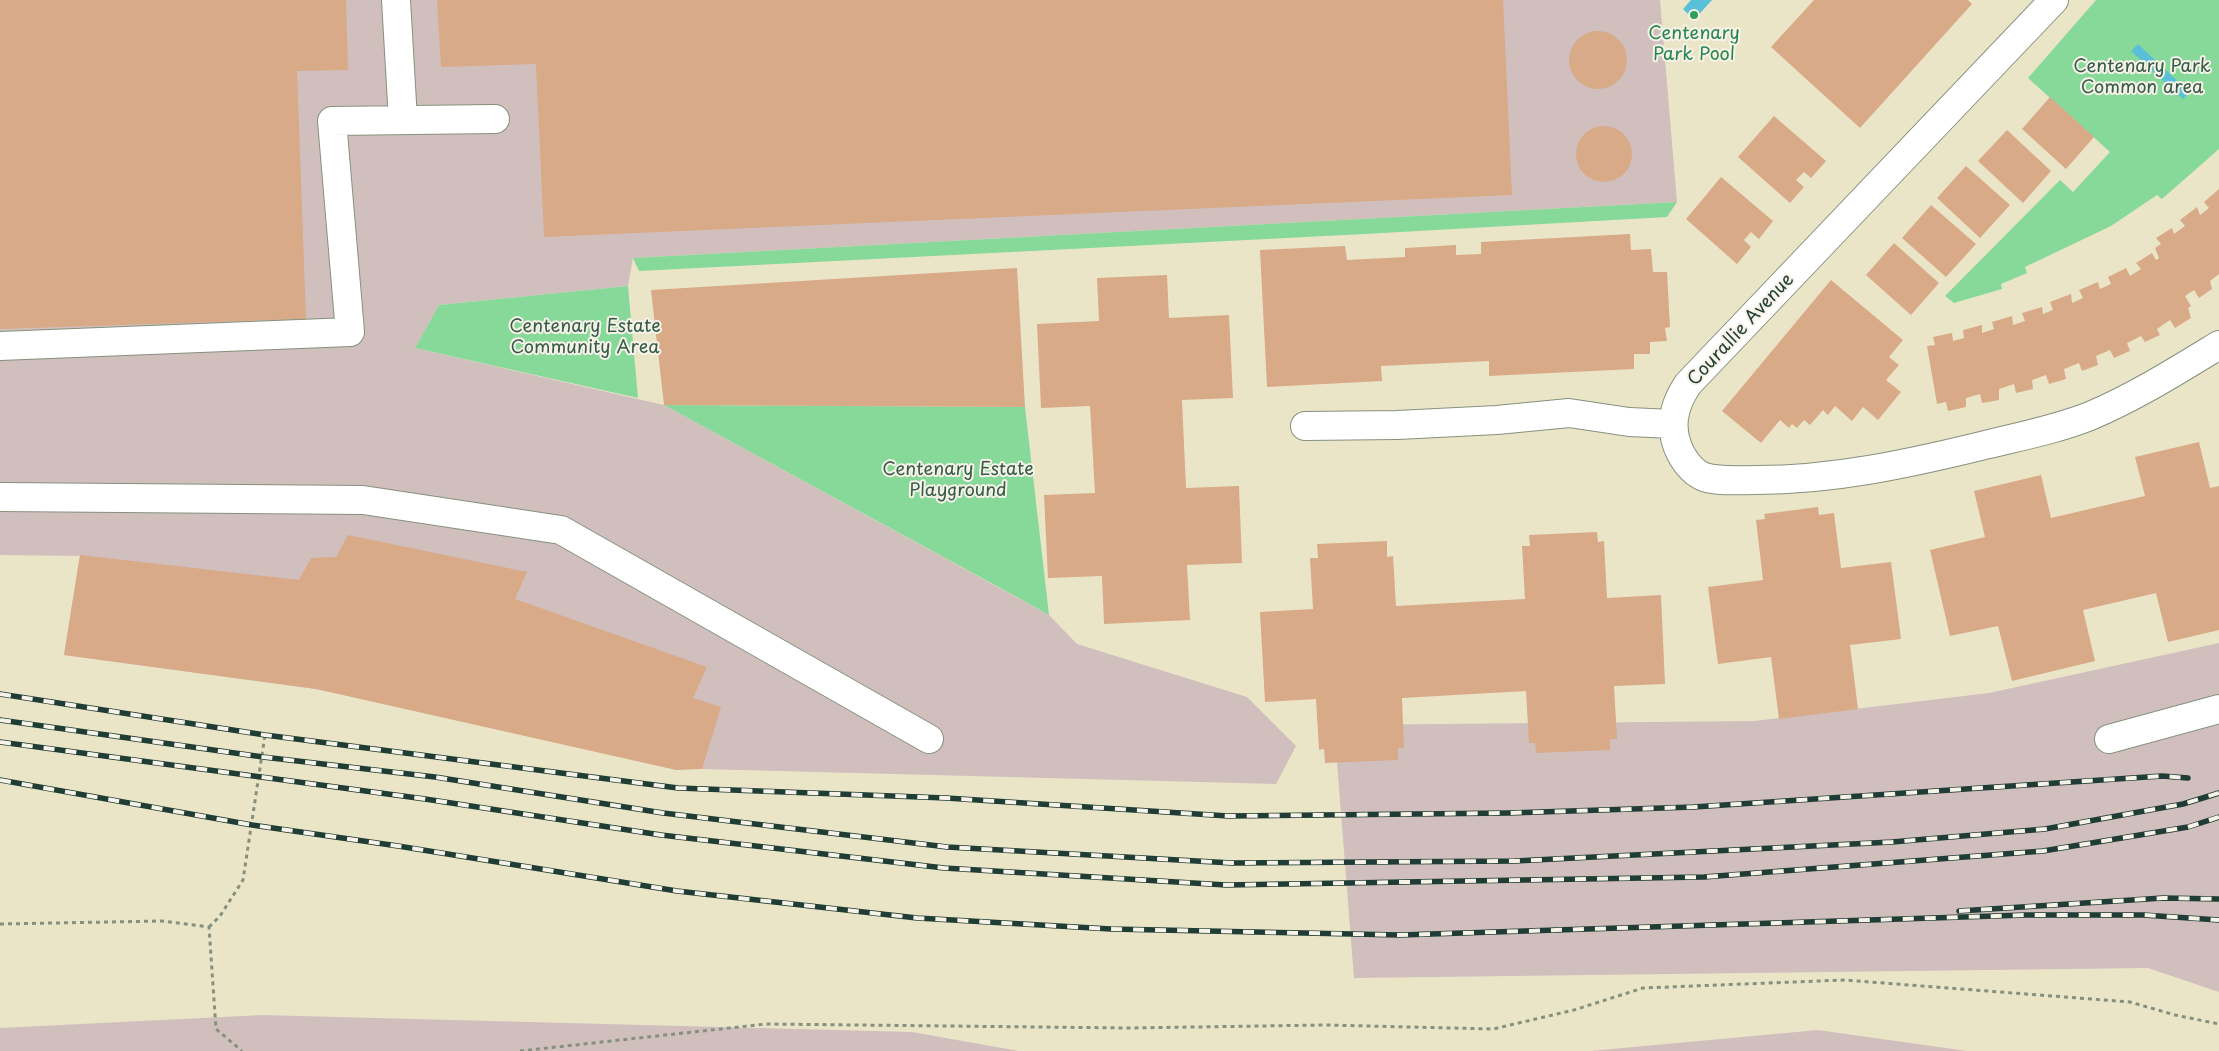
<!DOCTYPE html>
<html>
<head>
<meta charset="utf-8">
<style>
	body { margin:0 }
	canvas { display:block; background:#ebe5c8 }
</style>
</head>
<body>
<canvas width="2219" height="1051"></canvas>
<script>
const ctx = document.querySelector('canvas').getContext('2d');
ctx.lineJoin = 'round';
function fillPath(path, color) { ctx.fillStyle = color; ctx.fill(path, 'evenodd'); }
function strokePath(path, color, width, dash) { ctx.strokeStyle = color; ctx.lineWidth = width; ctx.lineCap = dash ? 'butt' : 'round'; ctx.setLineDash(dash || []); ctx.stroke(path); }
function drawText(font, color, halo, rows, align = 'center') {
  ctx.font = font + ' "Playpen Sans",sans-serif'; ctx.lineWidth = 4; ctx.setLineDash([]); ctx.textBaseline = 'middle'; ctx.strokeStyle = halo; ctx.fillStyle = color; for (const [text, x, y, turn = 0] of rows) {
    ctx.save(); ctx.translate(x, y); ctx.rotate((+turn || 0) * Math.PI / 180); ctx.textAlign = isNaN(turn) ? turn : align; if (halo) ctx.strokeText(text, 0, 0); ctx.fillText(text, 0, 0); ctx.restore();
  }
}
const industrial = new Path2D(`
	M0 0H1660L1677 202 633 258 628 286 439 305 415 348 664 405 1049 615 1077 644 1247 697 1296 746 1276 784 702 769 316 689 64 655 80 556 0 555Z
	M2219 643V992L2148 968 1354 978 1334 725 1754 721 1989 693Z
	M262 1015 912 1032 1019 1051H0V1028Z
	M1818 1030 1967 1051H1590Z`);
const green = new Path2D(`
	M2096 0H2219V149L2162 199 2157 195 2111 226 2025 267 2027 273 2001 284 2002 289 1954 303 1945 296 2060 180 2073 192 2110 152 2028 78Z
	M1677 202 1667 217 1365 234 639 271 633 258Z
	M628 286 638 398 415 348 439 305Z
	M664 405 1025 407 1049 615 1015 596Z`);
const water = new Path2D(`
	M1691 0H1712L1694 20 1683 9Z
	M2138 44 2189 92 2183 99 2131 51Z`);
const building = new Path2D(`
	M0 0H346L348 70 297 71 306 319 0 329Z
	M437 0H1503L1512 195 544 237 536 64 441 67Z
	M1814 0H1968L1972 4 1860 128 1771 47Z
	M1569 60a29 29 0 1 1 58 0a29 29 0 1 1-58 0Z
	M2050 97 2094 137 2066 169 2022 129Z
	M1774 116 1826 161 1811 178 1804 172 1796 180 1804 187 1790 203 1738 157Z
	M1576 154a28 28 0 1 1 56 0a28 28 0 1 1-56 0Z
	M2007 130 2051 171 2023 203 1978 161Z
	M1966 166 2010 205 1980 238 1937 198Z
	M1721 177 1773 221 1759 239 1751 232 1744 240 1751 247 1737 264 1686 219Z
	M2219 189V274L2210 281 2212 289 2199 298 2194 290 2185 296 2191 306 2188 308 2191 318 2175 328 2170 320 2157 329 2160 335 2145 342 2141 336 2127 343 2130 351 2114 358 2110 350 2096 356 2098 365 2082 371 2079 363 2064 369 2066 379 2049 384 2046 375 2032 380 2033 389 2016 393 2014 384 1999 389V400L1982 403 1980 394 1966 398V407L1948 411 1946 402 1937 404 1927 346 1935 345 1933 337 1952 333 1953 341 1964 338 1963 330 1982 325V333L1994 329 1992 322 2012 316 2013 325 2025 321 2022 313 2042 307 2043 314 2053 310 2050 302 2071 294 2072 303 2083 298 2079 290 2098 282 2100 289 2111 284 2108 277 2126 268 2130 276 2141 269 2136 263 2152 253 2156 260 2159 258 2155 248 2161 244 2156 238 2172 228 2174 234 2185 226 2180 220 2197 207 2200 215 2209 208 2204 202Z
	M1931 205 1976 244 1946 277 1902 238Z
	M1630 234 1631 250 1651 249 1653 272H1667L1670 327 1665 328 1667 341 1650 342V354H1634V369L1489 376V361L1381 366 1382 381 1267 387 1260 250 1345 246 1347 260 1405 257V248L1456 245V255L1481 254V242Z
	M1894 243 1939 283 1911 315 1866 275Z
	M1017 268 1025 407 664 405 651 290Z
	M1167 275 1169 318 1229 315 1233 398 1182 400 1186 488 1239 486 1242 563 1187 565 1190 620 1104 624 1102 576 1048 578 1044 495 1095 493 1090 406 1041 408 1037 324 1099 321 1097 278Z
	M1831 280 1903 340 1889 357 1899 365 1886 380 1901 392 1878 420 1863 407 1852 421 1835 406 1828 415 1823 410 1810 425 1804 420 1797 428 1792 424 1789 428 1780 420 1761 443 1722 411Z
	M2199 442 2210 488 2219 486V630L2168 642 2156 593 2083 610 2095 661 2012 681 1998 626 1950 636 1930 550 1985 537 1974 491 2041 475 2051 518 2145 496 2135 457Z
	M1818 507 1819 515 1834 513 1841 568 1891 562 1901 639 1850 645 1858 709 1779 719 1771 657 1718 664 1708 587 1763 580 1756 520 1765 519 1764 514Z
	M1597 532 1598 542 1604 541 1607 598 1661 595 1665 684 1614 686 1617 739H1610V750L1536 753 1535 743H1529L1526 691 1402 698 1404 748H1398V760L1325 763 1324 749 1319 750 1316 699 1265 702 1260 612 1313 609 1310 558H1318L1317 544 1387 541V557L1393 556 1396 606 1525 599 1522 546H1530L1529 535Z
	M348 535 527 572 515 599 707 667 693 698 721 707 702 769 676 770 316 689 64 655 80 555 299 580 311 558 336 557Z`);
const path = new Path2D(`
	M0 924 162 921 209 927 216 1029 242 1051
	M209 927 220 916 243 880 265 735
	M520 1051 766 1024 1129 1028 1326 1025 1493 1029 1574 1010 1643 988 1844 980 2130 1002 2175 1015 2219 1024`);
const minor = new Path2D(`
	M396 0 403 120
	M2054 0 1688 384C1673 406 1668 429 1681 454 1686 463 1694 473 1704 477 1721 482 1739 480 1757 480 1833 480 1907 464 1981 446 2017 437 2055 430 2090 416 2135 397 2178 370 2219 345
	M0 346 350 332 332 121 495 119
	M1305 426 1397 425 1497 420 1569 413 1629 422 1672 424
	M0 497 363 500 561 530 929 739
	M2109 739 2219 709`);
const rail = new Path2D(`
	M0 694 265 735 678 788 946 798 1228 816 1509 813 1694 807 2162 776 2188 778
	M0 720 263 757 435 777 663 813 947 847 1232 863 1515 861 1892 842 2045 829 2183 804 2219 793
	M0 742 425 799 661 835 944 868 1226 885 1704 877 2043 851 2188 827 2219 817
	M0 780 252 825 398 846 677 891 917 918 1111 929 1400 935 2026 915H2143L2219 920
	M1959 911 2163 898 2219 899`);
const markers = [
	[1694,15,5,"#2e9e5b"]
];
const leisureNames = [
	["Centenary",1694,34],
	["Park Pool",1694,55]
];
const parkNames = [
	["Centenary Park",2142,67],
	["Common area",2142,88],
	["Centenary Estate",585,327],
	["Community Area",585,348],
	["Centenary Estate",958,470],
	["Playground",958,491]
];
const streetNames = [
	["Courallie Avenue",1741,330,-47]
];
fillPath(industrial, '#d1bfbe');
fillPath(green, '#87d99a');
fillPath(water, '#5ac0d7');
fillPath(building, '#d8aa88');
strokePath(minor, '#85917e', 30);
strokePath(path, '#85917e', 3, [4, 4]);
strokePath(minor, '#fff', 28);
strokePath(rail, '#1f3d34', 5.5);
strokePath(rail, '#f7f3e8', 4, [11]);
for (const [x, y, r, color] of markers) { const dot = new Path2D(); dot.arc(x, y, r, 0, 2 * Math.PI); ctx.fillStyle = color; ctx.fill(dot); strokePath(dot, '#f7f3e8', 2); }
drawText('18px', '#27864d', '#f7f3e8', leisureNames);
drawText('18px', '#345c48', '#f7f3e8', parkNames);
drawText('18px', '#1f3d34', '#f7f3e8', streetNames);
</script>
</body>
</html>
